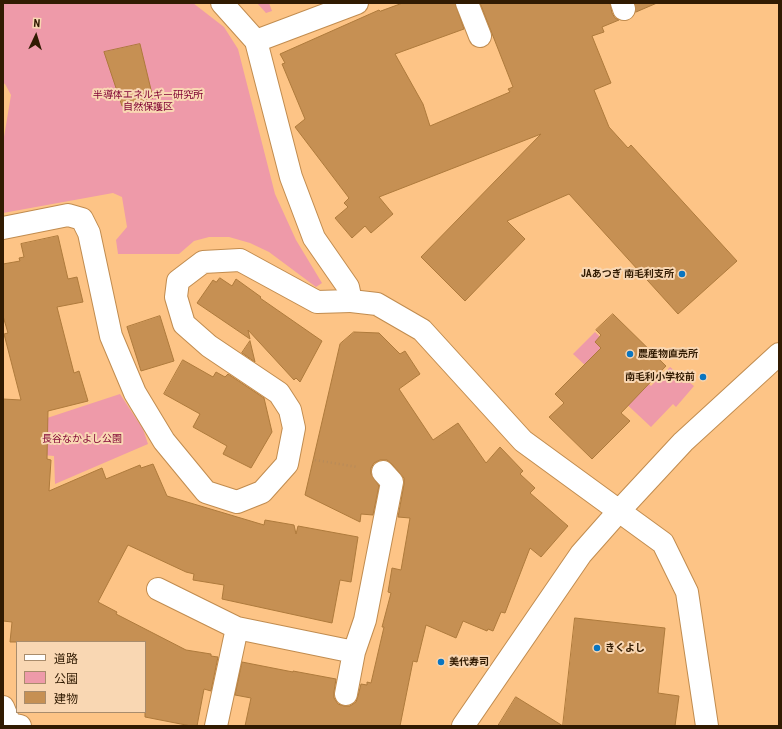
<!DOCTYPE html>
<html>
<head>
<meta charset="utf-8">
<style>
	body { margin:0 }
	#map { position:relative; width:782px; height:729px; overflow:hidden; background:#fdc486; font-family:"Roboto Condensed","Noto Sans JP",sans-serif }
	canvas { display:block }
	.frame { position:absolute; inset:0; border:4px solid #311b02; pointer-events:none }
	.legend { position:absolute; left:16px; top:641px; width:130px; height:72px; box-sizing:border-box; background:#f9d7b3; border:1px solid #a98c6c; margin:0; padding:5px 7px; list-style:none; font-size:12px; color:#311b02 }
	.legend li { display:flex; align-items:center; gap:8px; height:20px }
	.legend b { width:20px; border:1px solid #a98c6c }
	.north { position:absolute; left:16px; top:16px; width:40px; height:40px; -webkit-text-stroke:3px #f9d7b3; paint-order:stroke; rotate:4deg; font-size:11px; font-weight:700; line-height:16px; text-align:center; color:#311b02 }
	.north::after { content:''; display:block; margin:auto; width:14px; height:18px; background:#311b02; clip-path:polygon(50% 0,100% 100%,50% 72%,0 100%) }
</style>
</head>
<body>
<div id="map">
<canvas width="782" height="729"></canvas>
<div class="frame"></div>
<ul class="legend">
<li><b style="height:5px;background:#fff"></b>道路</li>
<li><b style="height:11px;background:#ee9aa9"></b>公園</li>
<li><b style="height:11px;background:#c69053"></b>建物</li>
</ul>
<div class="north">N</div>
</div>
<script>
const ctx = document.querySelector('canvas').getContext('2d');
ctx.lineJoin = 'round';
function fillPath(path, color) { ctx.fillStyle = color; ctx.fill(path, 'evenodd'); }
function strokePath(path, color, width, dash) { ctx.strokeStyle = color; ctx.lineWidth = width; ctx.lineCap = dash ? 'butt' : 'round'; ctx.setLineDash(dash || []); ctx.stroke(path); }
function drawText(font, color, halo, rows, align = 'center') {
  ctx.font = font + ' "Roboto Condensed","Noto Sans JP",sans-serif'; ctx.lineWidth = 4; ctx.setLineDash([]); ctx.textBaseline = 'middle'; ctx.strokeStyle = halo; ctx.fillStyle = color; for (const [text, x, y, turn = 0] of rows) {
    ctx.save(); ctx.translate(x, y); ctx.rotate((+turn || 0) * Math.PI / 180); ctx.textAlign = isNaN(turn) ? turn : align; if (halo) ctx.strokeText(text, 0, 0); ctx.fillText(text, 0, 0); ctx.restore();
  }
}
const green = new Path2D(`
	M3 3H193L224 27 238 49 275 194 296 240 322 283 316 287 269 252 250 243 229 237H209L194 241 179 254H118L116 240 127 227 122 197 113 193 3 213V143L11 95 5 84 3 83Z
	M257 3H269L272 11 266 13Z
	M595 332 651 386 670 367 694 386 676 407 673 404 651 427 573 354Z
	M120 394 143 429 148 444 55 484 54 456 42 455 44 419Z`);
const building = new Path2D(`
	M403 3H455L464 29 395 54 423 104 430 126 510 92 508 89 513 87 480 3H610L612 13 615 18 619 20 602 27 604 32 592 36 611 83 594 90 609 127 628 148 631 145 737 261 678 314 569 194 507 221 525 239 465 301 421 257 541 134 379 197 393 214 371 233 365 226 352 238 335 218 348 207 344 203 349 198 295 127 305 119 282 64 285 63 280 54 379 10 380 11Z
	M635 3H657L636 12Z
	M140 44 153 98 122 106 104 52Z
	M58 236 68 279 77 277 83 302 57 307 74 373 79 371 88 401 48 411 47 459 51 460 49 491 102 468 106 479 140 465 141 468 153 464 167 496 264 525 265 520 294 525 296 534 298 526 358 537 351 582 340 580 332 623 222 599 224 585 193 580 194 574 186 572 128 545 98 602 117 612 116 614 186 650 211 654V656L218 657 211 691 204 689 197 726H191L145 717V642H10L12 622 3 621V399L21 400 4 334 8 333 3 316V264L20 261 19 258 24 257 21 244Z
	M220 278 232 286 236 279 261 297 260 298 322 341 300 382 296 378 294 380 248 330 250 339 197 303 213 280 216 282Z
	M613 314 666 366 621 413 630 421 592 459 549 417 564 403 555 394 601 348 595 342 601 335 596 330Z
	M160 316 174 361 141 371 127 327Z
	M354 332 379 333 400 354 405 351 420 374 399 389 433 440 458 423 486 463 500 447 523 471 520 474 535 488 530 493 568 526 541 557 530 548 505 613 501 612 493 631 488 629 487 631 463 621 456 638 426 625 417 662 413 661 400 726H245L251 698 235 695 242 662 293 672V671L336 679 334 692V698L338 704 344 706H350L356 702 358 696 361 684 367 685V682L371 683 384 627H382L391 593 388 592 392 568 401 570 410 518 398 517 404 484V478L392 464 387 460H380L374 463 371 468V474L379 486 373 515 361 514 360 522 305 495 340 344Z
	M250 341 255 362 242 353Z
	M183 360 213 377 216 372 225 377 228 374 264 398 272 432 251 468 223 454 227 446 193 427 200 414 164 394Z
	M575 618 665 628 658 693 679 696 675 726H563Z
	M516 697 563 726H498Z`);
const path = new Path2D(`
	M315 460 357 467`);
const street = new Path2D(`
	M467 3 480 36
	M622 3 624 9
	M256 41 357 3
	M3 228 68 215 82 219 89 233 111 336 135 393 164 441 206 492 237 502 262 492 287 464 294 428 290 410 279 393 209 346 184 324 176 297 178 281 203 262 240 260 317 302 351 301
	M619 511 663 543 687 592 707 726
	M158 589 237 628 354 652
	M346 694 354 652 365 620 392 482 383 472
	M3 707 10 724 20 726
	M216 726 237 628`);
const secondary = new Path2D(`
	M222 3 256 41 291 177 314 238 348 287 351 301 377 304 422 330 523 441 619 511
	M463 726 581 554 619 511 683 442 779 354`);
const markers = [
	[682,274,4,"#0975c0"],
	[630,354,4,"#0975c0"],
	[703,377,4,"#0975c0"],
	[597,648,4,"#0975c0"],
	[441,662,4,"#0975c0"]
];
const parkNames = [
	["半導体エネルギー研究所",148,95],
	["自然保護区",148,107],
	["長谷なかよし公園",82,439]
];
const poiNames = [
	["JAあつぎ 南毛利支所",674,274,"right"],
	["農産物直売所",638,354],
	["南毛利小学校前",695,377,"right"],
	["きくよし",605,648],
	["美代寿司",449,662]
];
fillPath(green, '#ee9aa9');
fillPath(building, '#c69053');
strokePath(building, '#ae7a3c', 1);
strokePath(street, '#c18c4f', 24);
strokePath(secondary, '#c18c4f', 24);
strokePath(path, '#b88b5a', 2.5, [1, 3]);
strokePath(street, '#fff', 22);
strokePath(secondary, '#fff', 22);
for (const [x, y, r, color] of markers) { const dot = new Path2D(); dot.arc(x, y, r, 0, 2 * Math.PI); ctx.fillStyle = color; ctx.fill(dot); strokePath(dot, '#f9d7b3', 1.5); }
drawText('10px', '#7e0233', '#f9d7b3', parkNames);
drawText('bold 10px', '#311b02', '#f9d7b3', poiNames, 'left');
</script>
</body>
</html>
